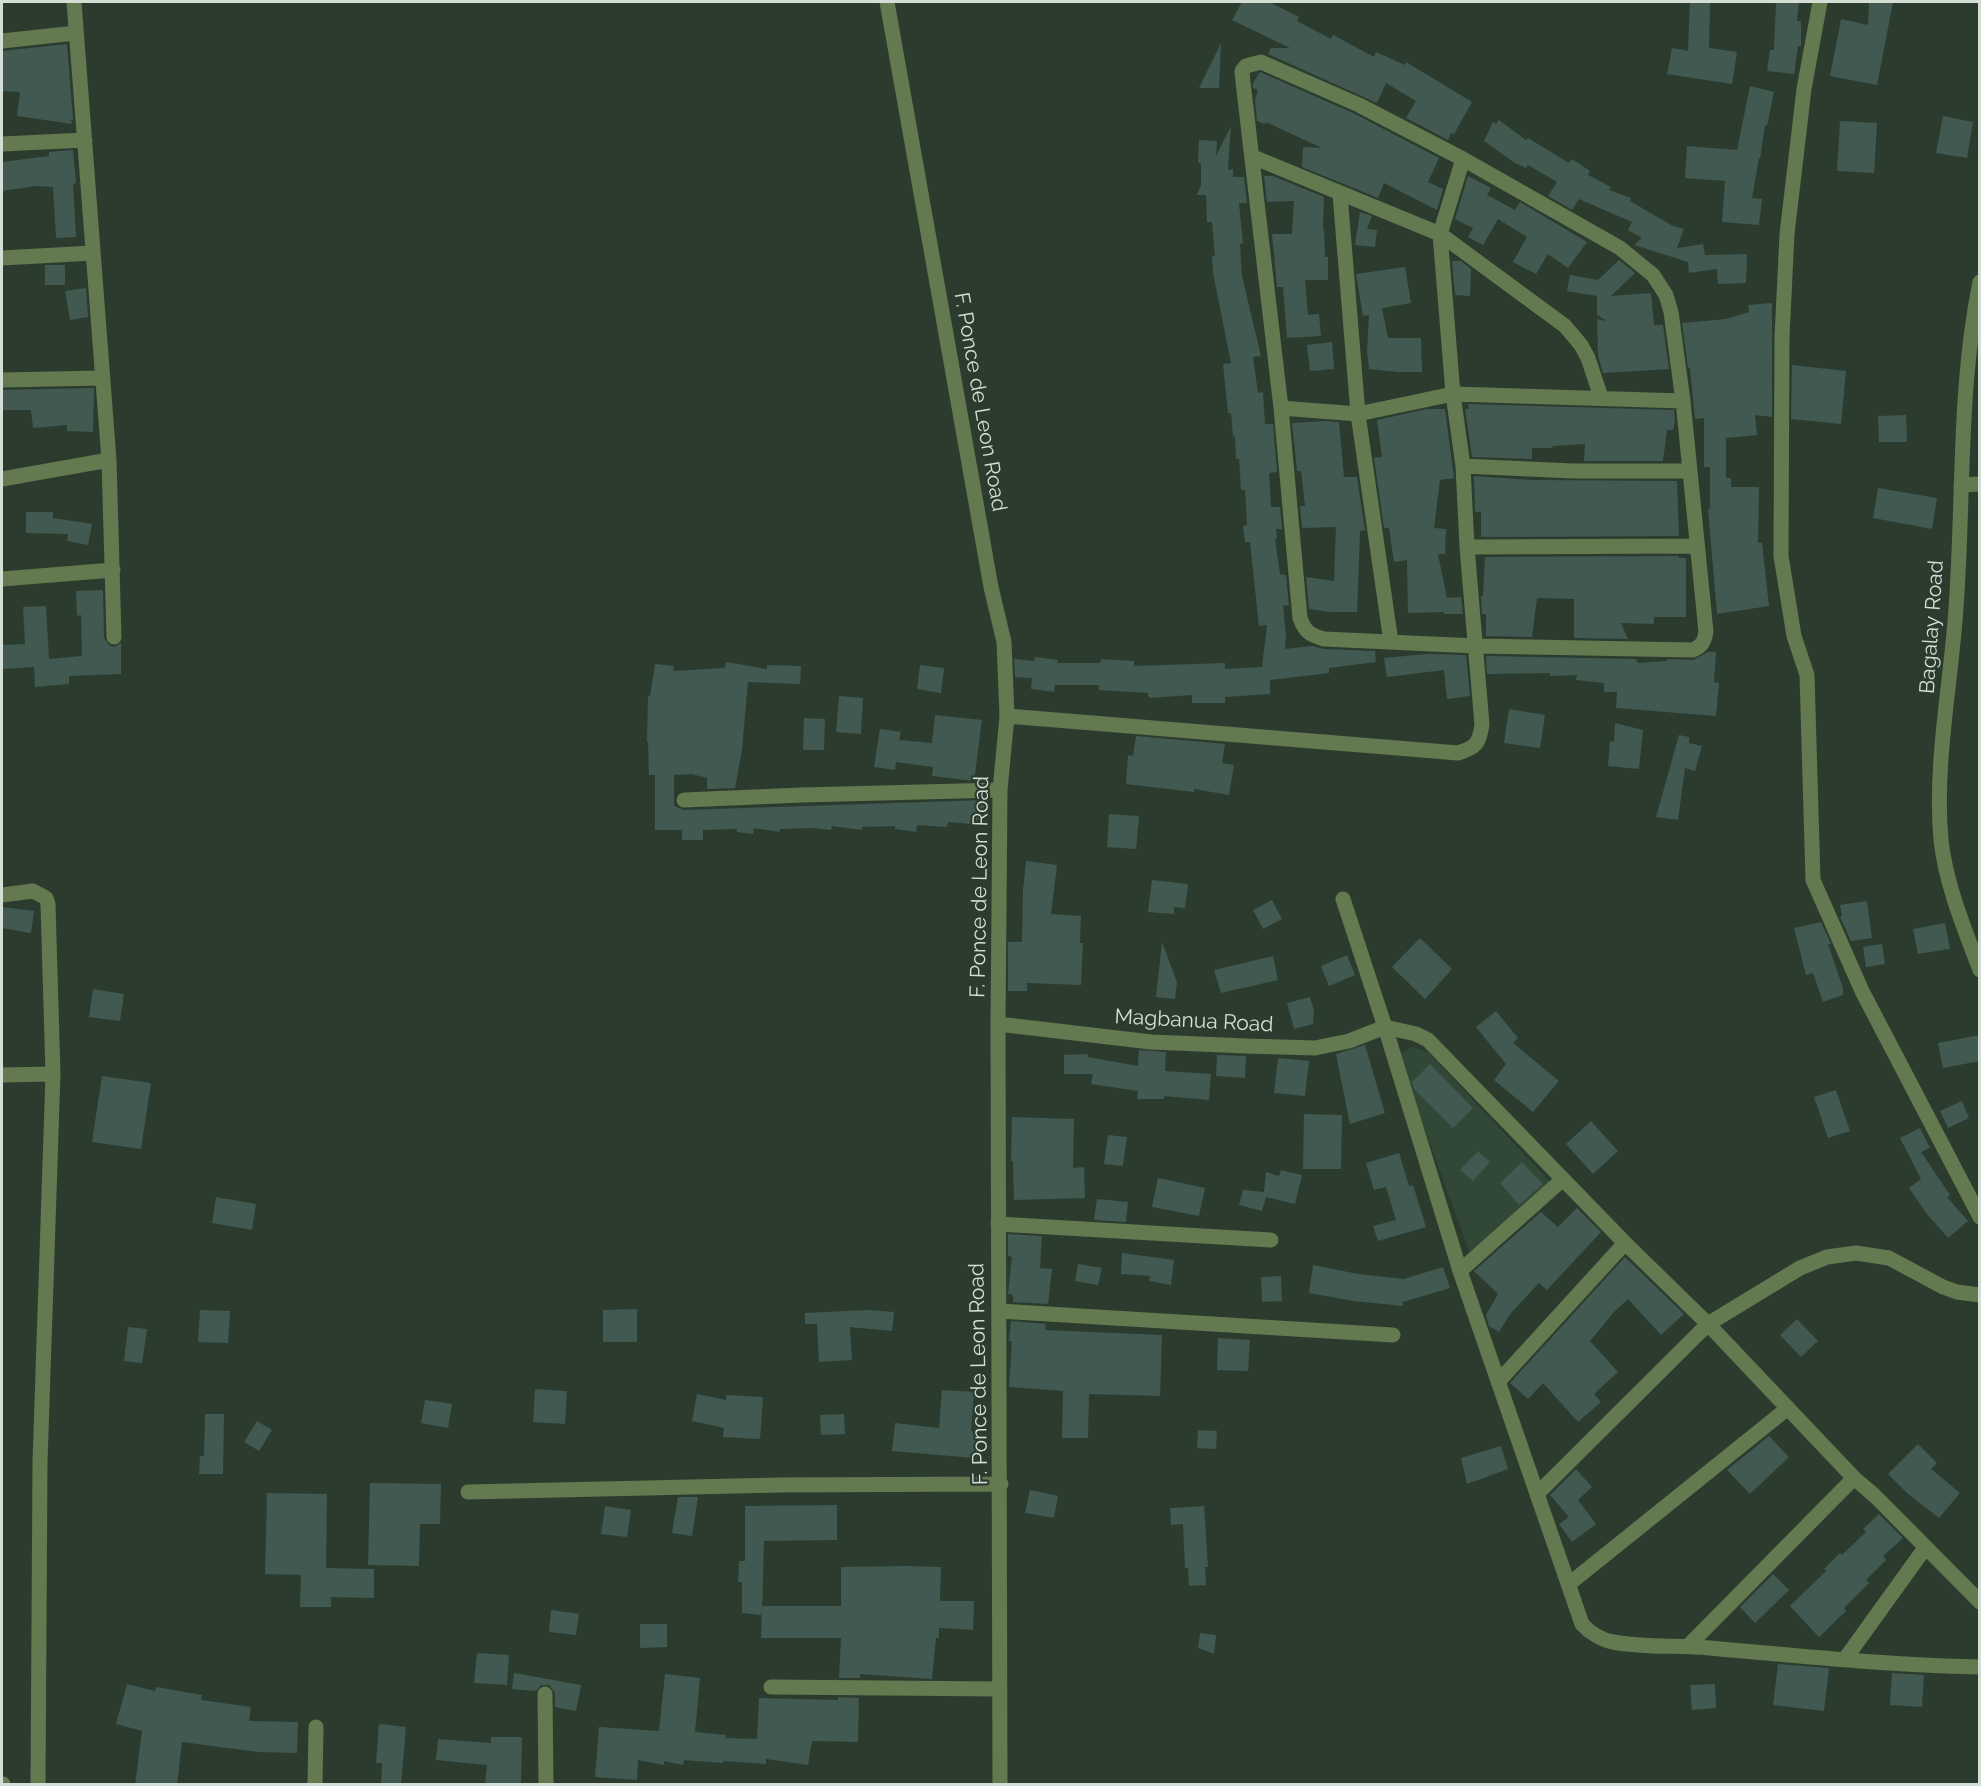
<!DOCTYPE html>
<html>
<head>
<meta charset="utf-8">
<style>
	body { margin:0 }
	#map { position:relative; width:1981px; height:1786px; overflow:hidden; background:#2b3c2f; font-family:Raleway,sans-serif }
	canvas { display:block }
	.frame { position:absolute; inset:0; border:3px solid #d3ded5; pointer-events:none }
</style>
</head>
<body>
<div id="map">
<canvas width="1981" height="1786"></canvas>
<div class="frame"></div>
</div>
<script>
const ctx = document.querySelector('canvas').getContext('2d');
ctx.lineJoin = 'round';
function fillPath(path, color) { ctx.fillStyle = color; ctx.fill(path, 'evenodd'); }
function strokePath(path, color, width, dash) { ctx.strokeStyle = color; ctx.lineWidth = width; ctx.lineCap = dash ? 'butt' : 'round'; ctx.setLineDash(dash || []); ctx.stroke(path); }
function drawText(font, color, halo, rows, align = 'center') {
  ctx.font = font + ' Raleway,sans-serif'; ctx.lineWidth = 4.5; ctx.setLineDash([]); ctx.textBaseline = 'middle'; ctx.strokeStyle = halo; ctx.fillStyle = color; for (const [text, x, y, turn = 0] of rows) {
    ctx.save(); ctx.translate(x, y); ctx.rotate((+turn || 0) * Math.PI / 180); ctx.textAlign = isNaN(turn) ? turn : align; if (halo) ctx.strokeText(text, 0, 0); ctx.fillText(text, 0, 0); ctx.restore();
  }
}
const built = new Path2D(`
	M1412 1047 1428 1052 1551 1183 1470 1253 1398 1056Z`);
const building = new Path2D(`
	M1242 2H1269L1299 17 1297 21 1331 39 1333 35 1374 57 1376 52 1405 65 1406 62 1472 102 1454 134 1451 133 1448 140 1406 118 1416 101 1386 83 1377 103 1268 54 1271 48H1290L1232 20Z
	M1690 2H1710L1709 48 1737 52 1732 84 1667 74 1672 48 1688 51Z
	M1776 2H1799L1797 21H1801V46H1798L1794 74 1767 71 1770 50H1774Z
	M1869 2H1893L1877 85 1830 76 1841 19 1868 25Z
	M1221 43 1219 88H1199Z
	M67 44 73 120H71L72 124 17 116 20 92 2 91V51Z
	M1260 72 1355 114 1439 158 1428 182 1443 189 1437 210 1384 183 1378 198 1302 167 1303 147 1322 148 1266 122 1265 124 1257 121 1255 99 1258 90 1253 88V83Z
	M1750 86 1774 92 1767 126 1765 125 1760 159 1759 158 1752 198 1762 199 1759 225 1722 222 1725 181 1685 178 1687 146 1737 150Z
	M1943 116 1973 122 1967 158 1936 153Z
	M1499 120 1526 140 1528 138 1569 163 1572 159 1590 171 1588 175 1611 187 1609 190 1631 198 1630 201 1673 226 1684 229 1677 248 1703 244 1705 255 1747 254 1746 283 1718 284 1717 269 1689 273 1688 262 1634 245 1642 238 1628 230 1632 222 1579 199 1572 210 1548 196 1557 182 1528 165 1526 168 1515 163 1484 141 1493 122 1496 124Z
	M1840 121 1877 123 1874 173 1837 171Z
	M1231 126 1228 170 1233 169V177H1244L1247 203H1239L1243 243 1240 244 1242 276 1261 356 1253 357 1258 393 1263 392 1265 424H1273L1277 472 1269 473 1271 507H1280L1282 529H1276L1277 539H1275L1280 574 1286 575 1289 606 1283 605 1286 637 1285 649 1313 646 1324 649 1375 651 1376 662 1329 668V673L1270 680V694L1225 697V703H1192V695L1149 698 1148 693 1099 690V685H1055L1054 692 1031 689 1032 678 1015 677 1014 659 1034 661 1035 657 1058 660 1057 663H1100L1101 659 1134 661V666L1225 663V669L1262 667 1267 625 1259 626 1250 542H1245L1243 526 1247 525 1245 490H1241L1239 459H1236L1235 436 1233 437 1231 413H1228L1223 364 1231 363 1213 273 1212 256H1215L1212 222H1207L1206 195H1197L1201 185V163H1198L1199 140 1217 141 1216 156Z
	M73 150 76 183 73 184 76 237 56 238 53 187 36 186 2 191V162L49 156V152Z
	M1264 176H1273L1324 197 1323 229H1324L1325 257H1328V280H1305L1308 315 1319 314 1321 336 1287 338 1283 287H1277L1272 234H1292L1294 201 1267 202Z
	M1468 176 1491 188 1487 195 1515 210 1520 202 1587 242 1568 268 1548 254 1536 274 1513 262 1527 237 1498 219 1483 245 1468 237 1473 228 1455 219Z
	M1360 212 1372 216 1367 229 1377 230 1375 247 1355 245Z
	M1619 260 1635 273 1611 296 1651 293 1654 325H1663L1669 369 1603 373 1598 356 1597 319 1607 321 1597 315V296L1567 291 1570 275 1598 280Z
	M1452 261H1461L1471 269 1470 296 1455 295Z
	M45 265H65V285H45Z
	M1405 267 1411 303 1382 308 1388 338H1421L1422 372H1398L1369 369 1367 351 1369 315 1363 316 1356 274Z
	M86 288 88 317 70 320 65 291Z
	M1772 303V417L1755 415 1757 435 1726 438V478H1731V487H1759L1758 543H1762L1769 606 1717 614 1708 509H1710V467H1704V418L1695 419 1690 368H1688L1682 323 1726 319 1749 312 1748 305Z
	M1332 342 1334 369 1310 371 1307 345Z
	M1792 365 1846 371 1841 424 1791 419Z
	M94 388 93 432 67 431V425L33 428 31 410H2V390Z
	M1468 404 1674 410 1675 421 1673 430H1667L1663 461H1584L1585 444 1553 446 1552 448H1532V459L1472 457 1465 409H1469Z
	M1427 409H1445L1454 478 1440 480 1434 528 1446 529 1445 554H1438L1447 598 1461 597 1463 614H1444V612L1408 613 1407 560 1394 562 1389 528H1384L1374 458 1382 457 1377 420Z
	M1906 415 1907 442H1879L1878 416Z
	M1326 421 1339 422 1344 477H1357L1365 530 1360 531 1357 612H1330L1309 609 1306 577 1334 581 1336 527 1302 528 1300 506H1305L1301 471H1297L1292 423Z
	M1474 476 1532 480 1677 481 1679 536 1481 537V512H1475Z
	M1878 488 1937 498 1932 529 1873 518Z
	M26 512H53V518L92 524 88 545 67 541 68 534 26 533Z
	M1679 556V558H1686V617H1654V624L1621 623 1628 639 1574 638V599L1537 598 1532 637 1486 636V614H1482L1481 596H1483L1485 557Z
	M103 590 104 638 110 646 115 647 121 643V674L69 676V684L35 687 34 667 2 669V645L25 644 23 607 46 606 49 659 82 656 81 615 77 616 76 591Z
	M1708 652H1716L1714 682 1719 683 1716 716 1616 708 1617 692H1604V683L1576 680 1577 675 1550 676V673L1487 674 1486 656 1636 659 1638 663 1667 661V659L1693 660Z
	M1427 654 1466 655 1470 696 1447 699 1444 670 1387 677 1384 658Z
	M726 662 767 669V665L801 666 800 684 748 682 742 750 735 788 707 789V778L692 774 674 775V806L684 810 985 800 982 825 948 822 947 827 917 825 916 832 895 829V826L862 827V830L832 826 831 830 813 828 780 829 779 832 754 828 753 834 737 832V829L703 830V840H682V830H655V775H649L648 742H647L648 696H650L655 664 674 666 673 671 725 668Z
	M920 665 944 668 941 693 917 689Z
	M839 696 863 698 861 734 836 732Z
	M1509 709 1545 715 1540 748 1504 743Z
	M935 715 982 720 974 781 932 776 933 767 896 762 895 770 874 767 880 729 901 732 899 740 932 743Z
	M804 718 825 719 824 750H803Z
	M1615 723 1643 730 1639 769 1608 766 1610 741 1614 742Z
	M1679 735 1689 737V743L1702 746 1695 771 1685 768 1678 820 1656 817Z
	M1136 736 1225 744 1222 763 1234 765 1229 795 1194 789V792L1126 784 1128 755 1133 756Z
	M1109 814 1139 816 1136 849 1107 847Z
	M1026 861 1057 865 1051 914 1081 916 1080 943H1083L1081 985 1027 983V991H1008V942H1022L1023 890Z
	M1152 880 1188 884 1185 908 1174 907V914L1148 912Z
	M1272 900 1282 919 1263 929 1253 910Z
	M1867 901 1872 938 1851 941 1840 917 1842 916 1840 905Z
	M2 907 34 911 31 933 2 928Z
	M1821 922 1831 944H1828L1843 988V995L1823 1002 1813 973 1806 975 1794 928Z
	M1945 923 1950 949 1918 954 1913 929Z
	M1420 938 1452 969 1425 999 1392 967Z
	M1162 942 1177 982 1175 999 1156 997Z
	M1882 944 1885 964 1866 967 1863 947Z
	M1347 955 1355 975 1329 986 1321 966Z
	M1273 956 1278 980 1221 993 1214 970Z
	M93 989 124 994 120 1021 89 1017Z
	M1310 997 1314 1011 1313 1024 1294 1029 1287 1003Z
	M1496 1011 1518 1038 1513 1043 1559 1081 1533 1112 1494 1080 1506 1064 1476 1027Z
	M1980 1035V1061L1943 1068 1938 1043Z
	M1365 1045 1385 1113 1350 1124 1336 1054Z
	M1139 1050 1166 1052 1165 1071 1211 1074 1209 1100 1164 1096V1099H1137L1138 1091 1091 1084 1093 1074H1064V1055L1088 1054V1057L1138 1066Z
	M1217 1055 1246 1056 1245 1078 1216 1076Z
	M1278 1058 1309 1061 1305 1096 1274 1093Z
	M1430 1064 1473 1108 1453 1128 1414 1089 1412 1082Z
	M102 1076 151 1083 141 1149 92 1142Z
	M1836 1090 1850 1131 1828 1138 1814 1097Z
	M1962 1101 1969 1118 1948 1128 1940 1111Z
	M1304 1114 1342 1115 1341 1169H1303Z
	M1012 1117 1074 1119 1073 1168 1084 1167 1085 1198 1014 1200 1013 1161H1011Z
	M1591 1121 1618 1151 1593 1174 1566 1144Z
	M1920 1128 1930 1148 1921 1152 1950 1195 1947 1197 1968 1221 1948 1238 1927 1214 1909 1188 1921 1179 1900 1138Z
	M1108 1135 1127 1137 1123 1166 1104 1164Z
	M1478 1151 1490 1162 1473 1181 1460 1170Z
	M1399 1153 1409 1186 1413 1185 1426 1227 1378 1241 1373 1226 1396 1220 1386 1187 1374 1190 1366 1163Z
	M1522 1162 1543 1184 1519 1205 1500 1183Z
	M1281 1170 1302 1175 1295 1204 1266 1197 1262 1211 1239 1205 1243 1190 1264 1192 1266 1172 1279 1176Z
	M1158 1178 1205 1188 1199 1216 1152 1207Z
	M216 1197 256 1204 252 1230 212 1223Z
	M1097 1199 1128 1202 1126 1222 1094 1220Z
	M1577 1208 1601 1232 1547 1290 1539 1283 1510 1314 1499 1332 1489 1326 1486 1315 1498 1294 1474 1271 1541 1212 1558 1227Z
	M1008 1234 1042 1236 1040 1268 1052 1269 1048 1304 1013 1302V1295L1008 1294 1012 1257 1008 1256Z
	M1122 1253 1174 1260 1171 1285 1149 1281 1150 1276 1121 1274Z
	M1625 1257 1684 1314 1661 1335 1628 1299 1614 1312 1590 1341 1618 1372 1594 1394 1601 1402 1578 1422 1543 1383 1528 1399 1510 1383Z
	M1078 1264 1102 1268 1098 1285 1075 1281Z
	M1313 1265 1358 1274 1404 1279 1443 1267 1450 1288 1403 1302V1306L1354 1301 1309 1293Z
	M1281 1276 1282 1301 1262 1302 1261 1277Z
	M637 1309V1342H603V1310Z
	M200 1310 230 1311 228 1343 198 1342Z
	M867 1310 894 1312 892 1331 850 1327 852 1360 819 1362 817 1324H805V1313Z
	M1797 1319 1818 1341 1801 1357 1780 1335Z
	M1011 1321 1046 1324 1045 1330 1162 1335 1160 1396 1089 1394 1088 1438H1062L1063 1391 1009 1387 1012 1341H1009Z
	M128 1327 147 1329 142 1363 124 1361Z
	M1218 1338 1250 1340 1248 1371 1217 1370Z
	M535 1389 567 1391 565 1424 533 1422Z
	M942 1390 974 1392 971 1431 976 1432 974 1458 892 1451 895 1423 939 1428Z
	M697 1394 726 1400V1395L763 1397 760 1439 723 1437 724 1428 692 1421Z
	M425 1400 452 1404 448 1428 421 1423Z
	M205 1414H224L223 1474H199L200 1456H204Z
	M844 1414 845 1434 821 1435 820 1415Z
	M257 1421 272 1430 259 1451 244 1442Z
	M1198 1430 1217 1431 1216 1449 1197 1448Z
	M1769 1436 1789 1457 1750 1494 1727 1470Z
	M1918 1444 1937 1463 1931 1469 1960 1493 1939 1518 1907 1493 1888 1474Z
	M1501 1446 1508 1469 1467 1484 1461 1458Z
	M1576 1469 1592 1487 1578 1500 1596 1524 1572 1542 1559 1524 1569 1517 1550 1495Z
	M370 1483 441 1484 440 1524H420L419 1566 368 1565Z
	M1030 1490 1058 1496 1054 1518 1025 1513Z
	M267 1493 327 1494 326 1568 374 1569V1598L331 1597V1607H300L301 1575 265 1574Z
	M678 1497H698L692 1536 672 1533Z
	M837 1505V1540L764 1541 762 1615 742 1613V1582H738L739 1561H745V1506Z
	M605 1506 631 1510 627 1537 601 1534Z
	M1204 1506 1208 1567H1205L1206 1585 1189 1586 1188 1568H1185L1183 1524 1171 1525 1170 1508Z
	M1879 1514 1903 1538 1883 1556 1886 1560 1866 1580 1869 1583 1844 1608 1846 1611 1819 1637 1790 1606 1826 1571 1824 1569 1840 1553 1842 1555 1866 1532 1863 1529Z
	M907 1566 941 1567 940 1601H974L973 1630 939 1628V1638H936L932 1679 860 1674V1678H839L841 1638H761L762 1606H841V1567Z
	M1773 1574 1789 1590 1755 1623 1740 1607Z
	M551 1610 579 1614 576 1635 549 1632Z
	M640 1624H667V1647L640 1648Z
	M1200 1633 1216 1635 1214 1654 1198 1648Z
	M477 1653 509 1655 507 1685 474 1683Z
	M1778 1664 1829 1668 1824 1711 1773 1705Z
	M514 1673 581 1685 576 1711 555 1707V1693L549 1685H541L536 1691 512 1689Z
	M1892 1673 1924 1675 1922 1707 1890 1705Z
	M665 1674 700 1678 695 1732 726 1735 725 1738 757 1739 759 1698 838 1700V1697L859 1698 858 1742 812 1741 808 1765 766 1759V1764L723 1761V1763L684 1760 683 1765 664 1761V1765L638 1760 637 1780 595 1777 599 1727 659 1731Z
	M127 1684 155 1691 156 1687 202 1695 201 1700 251 1707 249 1721 298 1722 297 1753 258 1752 182 1742 177 1785H135L142 1731 116 1724Z
	M1715 1684 1716 1708 1692 1710 1690 1685Z
	M379 1724 406 1727 401 1785H381L382 1763H376Z
	M491 1737H522L521 1785H485L487 1765 436 1760 438 1739 491 1743Z`);
const minor = new Path2D(`
	M74 2 109 460 114 637
	M887 2 991 587 1004 642 1007 716 1000 790 998 1024 1000 1784
	M1820 2 1804 89 1787 234 1782 337 1781 556 1794 636 1807 675 1813 880 1862 991 1980 1217
	M2 41 76 33
	M1261 62 1359 105 1463 159 1620 248 1653 275 1666 295 1671 312 1683 401 1706 632C1704 642 1702 646 1693 650L1476 646 1324 639C1310 635 1305 632 1300 618L1281 408 1243 82 1242 71 1246 66Z
	M2 144 85 140
	M1253 157 1440 234 1565 326 1581 345 1588 358 1601 397
	M1340 194 1358 414 1391 642
	M2 258 93 253
	M1980 282C1958 389 1964 499 1956 608 1951 684 1934 765 1941 840 1946 885 1964 928 1980 970
	M2 380 102 378
	M1281 408 1358 414 1453 394 1683 401
	M1463 466 1572 471H1689
	M2 479 109 460
	M1961 485 1980 484
	M1467 547 1696 546
	M2 579 113 570
	M1007 716 1458 753C1477 747 1479 743 1482 725L1467 547 1463 466 1453 394 1440 234 1463 159
	M684 800 802 795 1000 790
	M2 895 33 891 46 898 48 904 53 1074 40 1462 38 1784
	M1343 899 1385 1027 1460 1271 1582 1624C1590 1633 1602 1640 1613 1642 1645 1648 1678 1645 1710 1648 1799 1656 1889 1665 1980 1667
	M998 1024 1151 1042 1246 1046 1315 1048 1349 1041 1385 1027 1416 1034 1428 1040 1625 1243 1708 1324 1854 1478 1875 1496 1980 1602
	M2 1075 53 1074
	M998 1224 1271 1240
	M1460 1271 1563 1179
	M999 1311 1393 1335
	M1498 1382 1625 1243
	M468 1492 780 1485 1001 1484
	M1537 1494 1708 1324 1800 1268 1827 1257 1856 1253 1889 1258 1943 1287 1957 1292 1980 1295
	M1569 1584 1788 1408
	M1688 1646 1854 1478
	M1845 1659 1925 1548
	M771 1687 1000 1689
	M545 1694 546 1784
	M2 1784H3
	M315 1784 316 1727`);
const streetNames = [
	["F. Ponce de Leon Road",980,402,80],
	["Bagalay Road",1932,627,-86],
	["F. Ponce de Leon Road",980,887,-89],
	["Magbanua Road",1194,1021,3],
	["F. Ponce de Leon Road",979,1374,-91]
];
fillPath(built, '#314837');
fillPath(building, '#415951');
strokePath(minor, '#63794f', 15);
drawText('21px', '#d3ded5', '#2b3c2f', streetNames);
</script>
</body>
</html>
